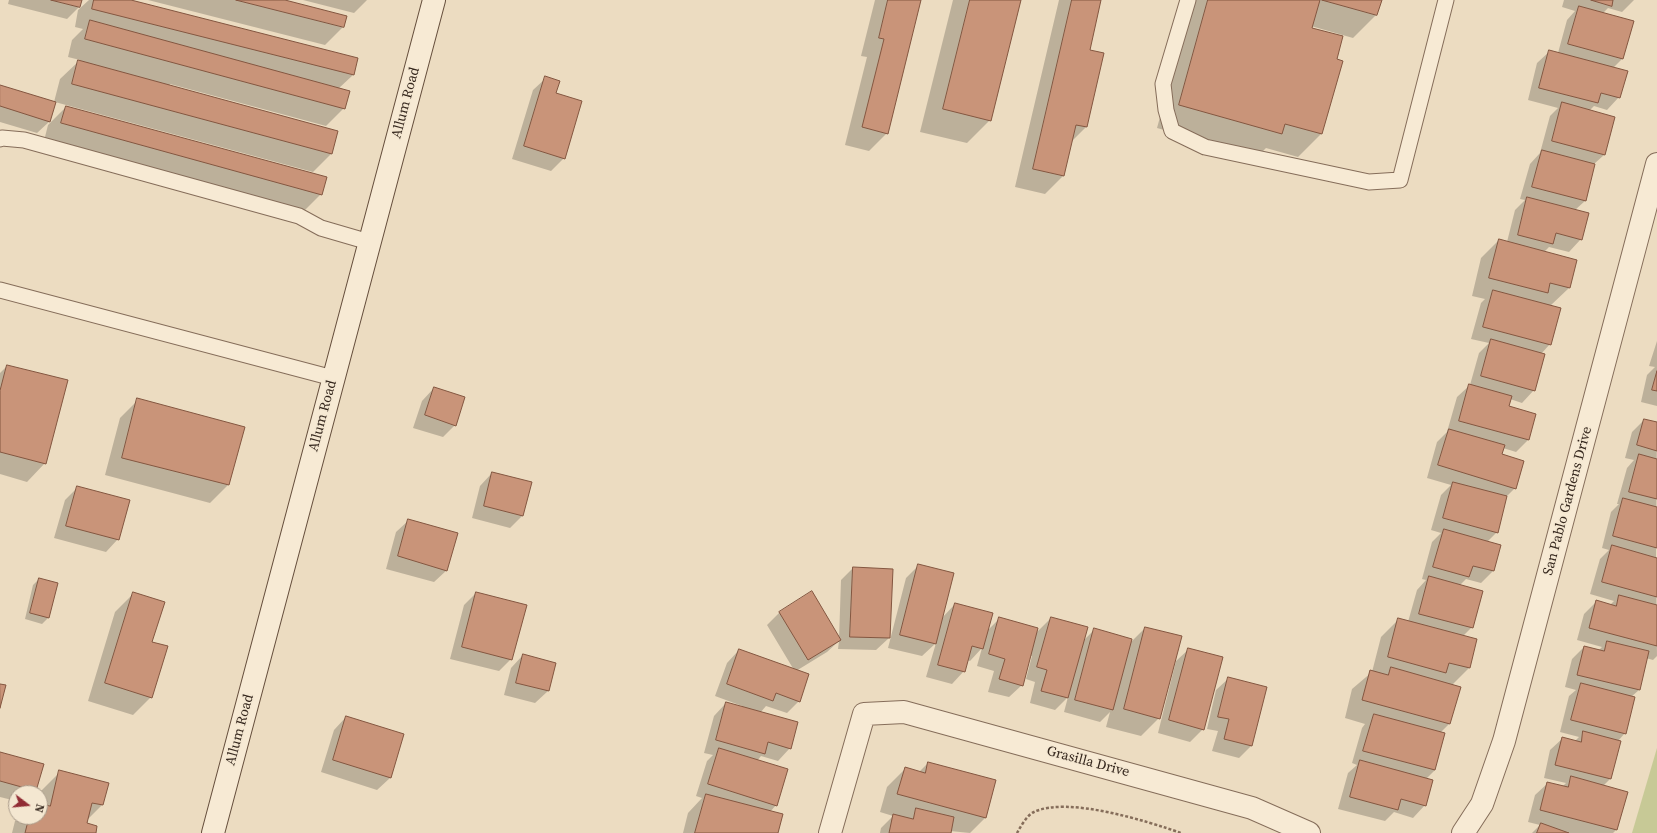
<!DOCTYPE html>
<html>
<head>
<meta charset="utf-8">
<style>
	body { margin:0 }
	#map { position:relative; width:1657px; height:833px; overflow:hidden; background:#ecdcc1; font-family:"Source Serif 4",serif }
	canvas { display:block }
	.north { position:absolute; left:8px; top:785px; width:40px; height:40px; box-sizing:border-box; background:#f4e7d1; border:1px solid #a89a89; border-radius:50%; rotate:106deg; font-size:11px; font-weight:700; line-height:16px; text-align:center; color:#35271d }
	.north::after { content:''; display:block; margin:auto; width:14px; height:18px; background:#912c34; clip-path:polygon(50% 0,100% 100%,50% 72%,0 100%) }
</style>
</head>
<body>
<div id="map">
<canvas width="1657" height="833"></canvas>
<div class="north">N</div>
</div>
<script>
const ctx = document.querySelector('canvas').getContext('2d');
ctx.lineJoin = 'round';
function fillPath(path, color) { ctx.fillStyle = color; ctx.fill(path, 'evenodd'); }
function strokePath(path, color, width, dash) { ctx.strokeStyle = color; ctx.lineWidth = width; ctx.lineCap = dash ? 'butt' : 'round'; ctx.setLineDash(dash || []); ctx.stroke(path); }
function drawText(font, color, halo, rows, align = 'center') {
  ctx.font = font + ' "Source Serif 4",serif'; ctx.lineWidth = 3; ctx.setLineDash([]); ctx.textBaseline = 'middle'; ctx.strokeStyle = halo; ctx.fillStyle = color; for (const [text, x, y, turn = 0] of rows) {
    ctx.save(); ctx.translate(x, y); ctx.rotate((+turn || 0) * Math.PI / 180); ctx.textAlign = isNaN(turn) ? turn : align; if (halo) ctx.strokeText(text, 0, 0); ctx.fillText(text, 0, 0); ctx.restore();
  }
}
const green = new Path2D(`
	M1657 748V833H1632Z`);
const shadow = new Path2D(`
	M9 0H81L79 7 67 19 8 4Z
	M89 0H127L353 75 338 89 344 108 326 126 170 84 169 86 337 132 331 154 313 172 55 102 50 121 37 133 0 122V86L54 102 60 79 80 60 68 57 72 40 83 29 75 27 78 10Z
	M148 0H281L343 27 325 45Z
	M303 0H367L354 13Z
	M875 0H920L887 133 869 151 845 145 867 57 861 56Z
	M953 0H1020L990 120 967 143 920 132Z
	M1059 0H1100L1088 50 1103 54 1086 127 1071 142 1063 176 1045 194 1015 187Z
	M1192 0H1380L1376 15 1353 38 1311 26V29L1336 60 1321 134 1298 157 1266 148 1258 156 1157 128Z
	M1564 0H1634L1622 12 1608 8 1602 14 1622 59 1613 68 1619 97 1607 110 1594 106 1589 111 1614 117 1604 155 1594 164 1585 201 1575 210 1581 239 1569 252 1549 247 1544 252 1569 288 1550 306V344L1541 354 1534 390 1522 403 1510 399 1508 407 1528 440 1516 452 1503 448 1501 455 1515 488 1506 497 1497 532 1487 542 1493 571 1481 583 1466 579 1460 585 1472 627 1463 636 1476 640 1469 668 1452 685 1460 687 1449 724 1440 733 1435 770 1426 779 1425 805 1413 818 1394 812 1385 821 1338 809 1348 773 1357 765 1352 763 1362 728 1365 724 1345 718 1352 689 1372 672 1381 637 1399 619 1408 622 1417 590 1426 580 1422 579 1432 542 1441 533 1431 530 1441 495 1451 485 1427 478 1437 442 1447 432 1457 397 1470 385 1479 353 1489 343 1471 339 1481 303 1485 299 1472 296 1481 258 1499 240 1507 242 1515 210 1525 200 1520 199 1530 164 1540 153 1550 116 1558 108 1528 100 1537 63 1550 51 1558 53 1567 20 1575 11 1562 7Z
	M546 78 554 94 564 158 551 171 512 159 533 90Z
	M66 107 321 194 303 212 44 141 48 125Z
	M1657 341V406L1641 402 1647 375 1655 367 1649 366Z
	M7 366 45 463 27 482 0 474V373Z
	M434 388 455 425 443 437 413 428 422 401Z
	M138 400 228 485 210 503 105 475 120 418Z
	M1644 420 1657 423 1656 558 1657 656 1653 660 1646 658 1639 690 1631 697 1625 733 1618 741H1620L1610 779 1603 786 1616 830 1613 833H1532L1540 825 1528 822 1535 795 1548 783 1562 787 1566 783 1544 778 1550 750 1563 738 1575 741 1579 737 1560 732 1569 696 1576 690 1565 687 1572 659 1584 647 1599 650 1602 647 1577 640 1584 614 1597 601 1610 605 1614 601 1590 594 1600 559 1609 550 1602 548 1611 512 1619 504H1617L1627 468 1634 460 1625 458 1632 432Z
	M492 473 522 516 510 528 472 518 480 486Z
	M77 488 118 539 106 552 54 538 65 500Z
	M409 520 447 570 434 582 386 569 396 532Z
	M919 565 942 618 955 604 987 631 999 619 1036 633 1051 618 1083 641 1094 630 1130 643 1145 628 1159 718 1141 736 1106 727 1110 712 1100 722 1064 712 1068 697 1055 710 1030 703 1035 682 1026 679 1032 656H1030L1022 685 1009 697 988 692 994 671 977 666 982 648 970 661 967 660 964 671 952 684 926 677 936 643 922 656 888 648 906 578Z
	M853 568 889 638 876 650 838 649 839 641 827 652 796 671 799 701 787 713 766 706 760 713 790 748 778 761 761 756 757 761 776 805 770 812 777 833H683L688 813 702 798 696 796 707 761 713 755 704 753 714 716 726 703 742 708V706L715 696 727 663 739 650 794 670 767 625 780 612 839 639 841 580Z
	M39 579 48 618 42 624 25 619 33 585Z
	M476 593 511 659 499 671 450 659 464 605Z
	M133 594 151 643V697L133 715 88 701 115 612Z
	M1189 649 1203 729 1190 742 1158 733 1176 661Z
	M523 655 555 664 548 691 535 703 504 695 511 668Z
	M1229 678 1251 746 1239 758 1212 751 1218 731 1207 729 1216 690Z
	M346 717 403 735 390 778 377 790 321 772 334 730Z
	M0 753 36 791 33 793H16V801L0 797Z
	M928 763 995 781 985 818 970 833 950 831 949 833H880L881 828 893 816 880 812 887 787 905 769 919 772Z
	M60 772 107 784 102 805 87 820 86 824 94 833H12L15 821 19 817H40V795L42 790Z`);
const building = new Path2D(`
	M51 0H82L80 7Z
	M94 0H131L358 58 354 75 92 9Z
	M236 0H285L347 16 344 27Z
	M888 0H921L888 134 862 127 884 39 879 38Z
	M970 0H1021L991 121 943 109Z
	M1072 0H1101L1090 50 1104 53 1087 127 1076 125 1064 176 1033 169Z
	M1208 0H1320L1312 28 1343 36 1337 59 1343 61 1322 134 1285 124 1282 134 1179 105Z
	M1322 0H1382L1377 15Z
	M1591 0H1613L1612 6Z
	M1579 6 1634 21 1623 59 1568 44Z
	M90 20 350 91 345 109 85 39Z
	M1549 50 1628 71 1620 98 1601 93 1598 103 1539 88Z
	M78 60 338 131 332 154 72 84Z
	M545 76 560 81 556 93 582 101 565 159 524 146Z
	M0 85 56 102 50 122 0 106Z
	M1562 102 1615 117 1605 155 1552 141Z
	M66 106 327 177 322 195 61 123Z
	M1542 150 1595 164 1586 201 1532 187Z
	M1527 197 1589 213 1582 240 1556 233 1553 244 1518 235Z
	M1499 239 1577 260 1570 288 1550 283 1548 293 1489 278Z
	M1493 290 1561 308 1551 345 1483 327Z
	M1491 339 1545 354 1535 391 1481 376Z
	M7 365 68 380 46 464 0 452V391Z
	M1657 371V391L1652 390Z
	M1469 384 1512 396 1509 406 1536 414 1529 440 1459 421Z
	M434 387 465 397 456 426 425 415Z
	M137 398 245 427 229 485 122 458Z
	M1644 419 1657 422V451L1637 445Z
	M1449 429 1505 445 1502 454 1524 461 1516 489 1438 465Z
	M1639 454 1657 459V499L1629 492Z
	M492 472 532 482 523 516 484 506Z
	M1453 482 1507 496 1498 533 1443 518Z
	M77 486 130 500 119 540 66 526Z
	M1623 498 1657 507V548L1613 536Z
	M408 519 458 533 447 571 398 556Z
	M1444 529 1501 545 1494 571 1473 566 1469 577 1433 567Z
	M1612 545 1657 558V597L1602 582Z
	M918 564 954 573 936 644 900 635Z
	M853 567 893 569 890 638 850 637Z
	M1429 576 1483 591 1473 628 1419 614Z
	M39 578 58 583 49 618 30 613Z
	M812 591 841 640 808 660 779 612Z
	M133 592 165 602 152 642 168 646 152 698 105 683Z
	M476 592 527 605 512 660 462 647Z
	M1619 595 1657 605V646L1589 628 1596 600 1616 606Z
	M955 603 993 613 983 649 972 646 965 672 938 665Z
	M999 617 1038 628 1023 686 999 679 1005 659 989 654Z
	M1051 617 1088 627 1068 698 1041 691 1047 670 1037 667Z
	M1398 618 1477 639 1470 668 1449 663 1446 673 1388 657Z
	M1145 627 1182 636 1160 719 1124 709Z
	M1094 628 1132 639 1113 710 1075 700Z
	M1607 641 1649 651 1640 690 1577 675 1584 646 1604 651Z
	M1188 648 1223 657 1204 730 1169 720Z
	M739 649 809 674 800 702 776 693 773 701 727 684Z
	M523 654 556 663 549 691 516 683Z
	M1391 667 1461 687 1450 724 1362 700 1370 670 1388 675Z
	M1228 677 1267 687 1252 746 1224 739 1229 719 1218 717Z
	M1581 683 1635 697 1626 734 1571 720Z
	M0 684 6 685 0 708Z
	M726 702 798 722 791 749 768 742 765 754 716 740Z
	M1374 714 1445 733 1435 770 1363 751Z
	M346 716 404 734 391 778 333 760Z
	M1583 731 1621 741 1611 779 1555 765 1562 737 1581 742Z
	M719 748 788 769 777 806 708 784Z
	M0 752 44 764 36 791 0 781Z
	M1360 760 1433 780 1426 806 1401 799 1398 810 1350 797Z
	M928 762 996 780 986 818 897 794 905 767 925 773Z
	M59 770 109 783 103 805 92 803 87 823 97 826 96 833H25L29 817H40V804L50 806Z
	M1571 776 1628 792 1617 830 1540 810 1547 782 1568 787Z
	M706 794 783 814 778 833H695Z
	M916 808 954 817 951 833H889L893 814 913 819Z
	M1541 823 1569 833H1537Z`);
const path = new Path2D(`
	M1017 833C1021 826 1027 815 1034 812 1067 796 1147 821 1181 833`);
const lane = new Path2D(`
	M1188 0 1163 84 1166 110 1172 131 1205 147 1369 182 1400 180 1446 0
	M0 139 2 138 24 140 299 216 321 228 369 242
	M0 290 333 378`);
const street = new Path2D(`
	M830 833 864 714 904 712 1252 808 1309 833
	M1463 833 1482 804 1504 741 1657 164`);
const secondary = new Path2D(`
	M213 833 434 0`);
const streetNames = [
	["Allum Road",406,103,-75],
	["Allum Road",323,416,-75],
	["San Pablo Gardens Drive",1568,501,-75],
	["Allum Road",240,730,-75],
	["Grasilla Drive",1088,762,15]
];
fillPath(green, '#c7c996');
fillPath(shadow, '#0003');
fillPath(building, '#c99479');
strokePath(building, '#835640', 1);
strokePath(lane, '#856d5a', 17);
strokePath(street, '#856d5a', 24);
strokePath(secondary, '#664f3d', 24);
strokePath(path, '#856d5a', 2.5, [3, 2]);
strokePath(lane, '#f7ead4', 15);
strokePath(street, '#f7ead4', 22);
strokePath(secondary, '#f7ead4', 22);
drawText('14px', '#35271d', '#f4e7d1', streetNames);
</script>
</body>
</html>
